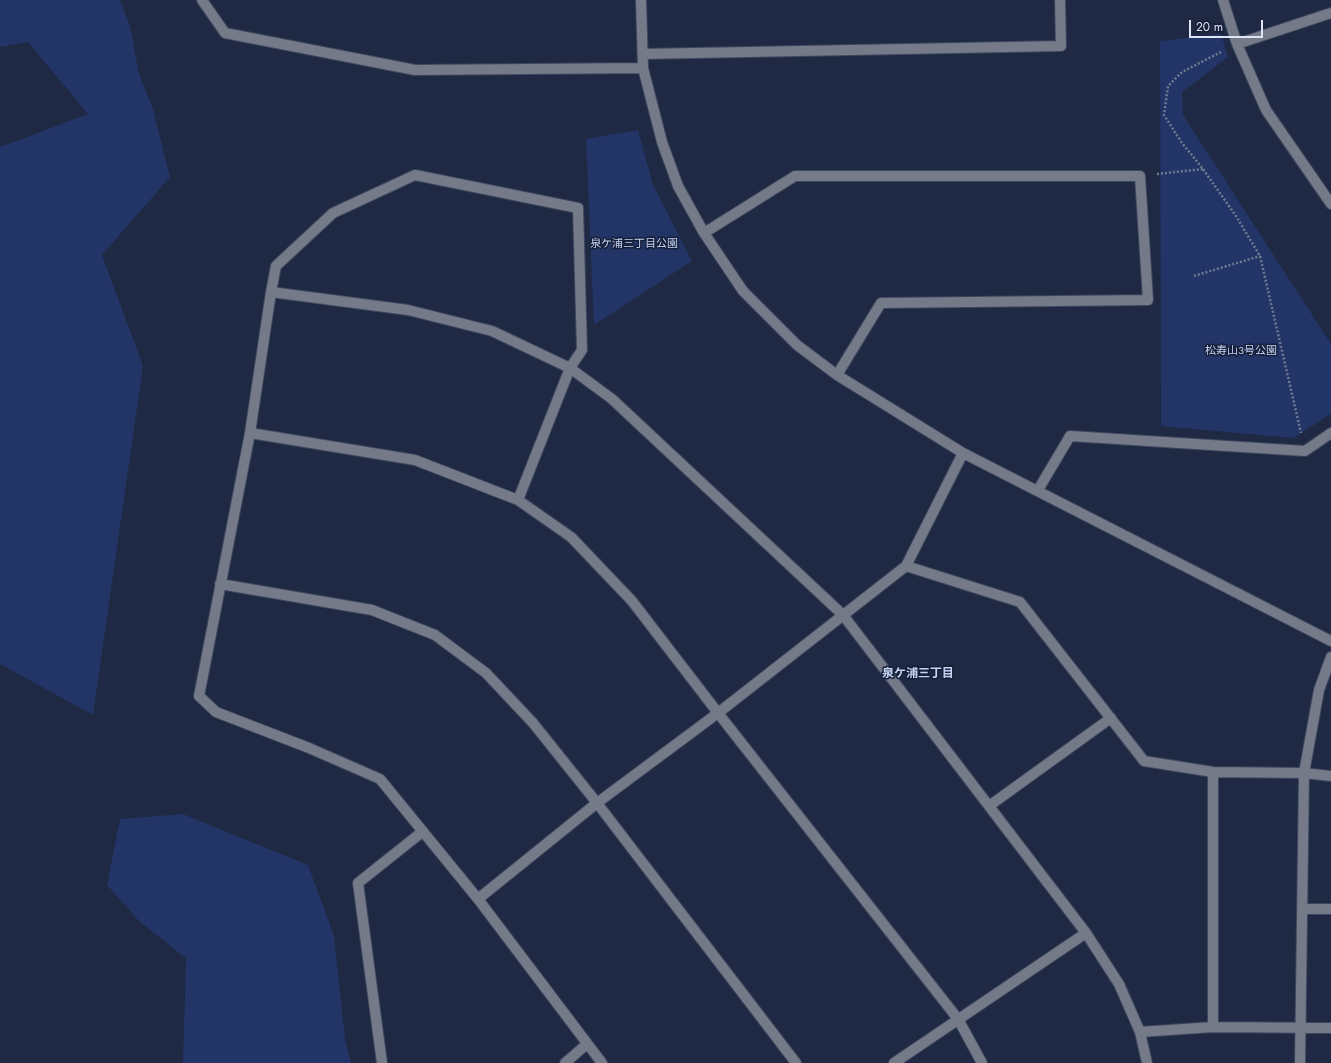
<!DOCTYPE html>
<html>
<head>
<meta charset="utf-8">
<style>
	body { margin:0 }
	#map { position:relative; width:1331px; height:1063px; overflow:hidden; background:#1f2943; font-family:Jost,sans-serif }
	canvas { display:block }
	.scale { position:absolute; left:1189px; top:20px; width:74px; height:18px; box-sizing:border-box; border:2px solid #dce4f5; border-top:0; padding-left:5px; font-size:12px; line-height:14px; white-space:nowrap; color:#dce4f5; -webkit-text-stroke:3px #161f38; paint-order:stroke }
</style>
</head>
<body>
<div id="map">
<canvas width="1331" height="1063"></canvas>
<div class="scale">20 m</div>
</div>
<script>
const ctx = document.querySelector('canvas').getContext('2d');
ctx.lineJoin = 'round';
function fillPath(path, color) { ctx.fillStyle = color; ctx.fill(path, 'evenodd'); }
function strokePath(path, color, width, dash) { ctx.strokeStyle = color; ctx.lineWidth = width; ctx.lineCap = dash ? 'butt' : 'round'; ctx.setLineDash(dash || []); ctx.stroke(path); }
function drawText(font, color, halo, rows, align = 'center') {
  ctx.font = font + ' Jost,"Noto Sans JP",sans-serif'; ctx.lineWidth = 3; ctx.setLineDash([]); ctx.textBaseline = 'middle'; ctx.strokeStyle = halo; ctx.fillStyle = color; for (const [text, x, y, turn = 0] of rows) {
    ctx.save(); ctx.translate(x, y); ctx.rotate((+turn || 0) * Math.PI / 180); ctx.textAlign = isNaN(turn) ? turn : align; if (halo) ctx.strokeText(text, 0, 0); ctx.fillText(text, 0, 0); ctx.restore();
  }
}
const green = new Path2D(`
	M0 0H120L130 26 139 74 153 109 170 177 102 255 143 366 93 715 0 664V146H3L88 114 28 42 0 47Z
	M1221 34 1228 57 1182 92 1183 115 1331 344V414L1293 438 1161 426 1160 41Z
	M638 130 653 185 692 261 594 325 586 139Z
	M183 814 308 865 334 936 345 1039 351 1063H183L186 958 141 923 107 885 120 819Z`);
const path = new Path2D(`
	M1221 52 1182 72 1168 86 1164 115 1182 143 1203 169 1236 216 1260 256 1301 433
	M1157 174 1203 169
	M1194 276 1260 256`);
const minor = new Path2D(`
	M202 0 225 33 415 70 643 68
	M641 0 643 68 662 142 678 186 704 233 743 291 797 345 837 375 963 453 1331 641
	M1223 0 1237 44 1266 110 1331 204
	M1237 44 1331 13
	M643 54 1061 46 1060 0
	M704 233 795 176H1140L1148 300 881 303 837 375
	M271 292 408 310 492 331 570 368 612 399 843 615 1086 933 1119 984 1140 1032 1147 1063
	M250 433 415 460 518 500 571 537 632 601 718 713 958 1019 982 1063
	M1038 490 1070 436 1305 451 1331 433
	M518 500 570 368 582 350 578 208 415 175 333 213 276 266 271 292 250 433 199 696 216 712 309 748 380 779 478 899 602 1063
	M906 566 1020 602 1144 761 1213 772 1304 773 1331 776
	M220 584 372 610 435 635 486 673 533 723 597 803 796 1063
	M989 806 1111 718
	M478 899 597 803 718 713 906 566 963 453
	M1303 909H1331
	M1213 1027V772
	M1140 1032 1213 1027 1331 1028
	M382 1063 358 883 422 832
	M565 1063 587 1044
	M894 1063 1086 933
	M1300 1063 1304 773 1319 690 1331 657`);
const parkNames = [
	["泉ケ浦三丁目公園",634,244],
	["松寿山3号公園",1241,351]
];
const neighbourhoodNames = [
	["泉ケ浦三丁目",918,674]
];
fillPath(green, '#223566');
strokePath(minor, '#3d475f', 12);
strokePath(path, '#717a90', 2.5, [2, 2]);
strokePath(minor, '#747a87', 10);
drawText('11px', '#c3d1f2', '#161f38', parkNames);
drawText('bold 12px', '#c4d3f4', '#161f38', neighbourhoodNames);
</script>
</body>
</html>
